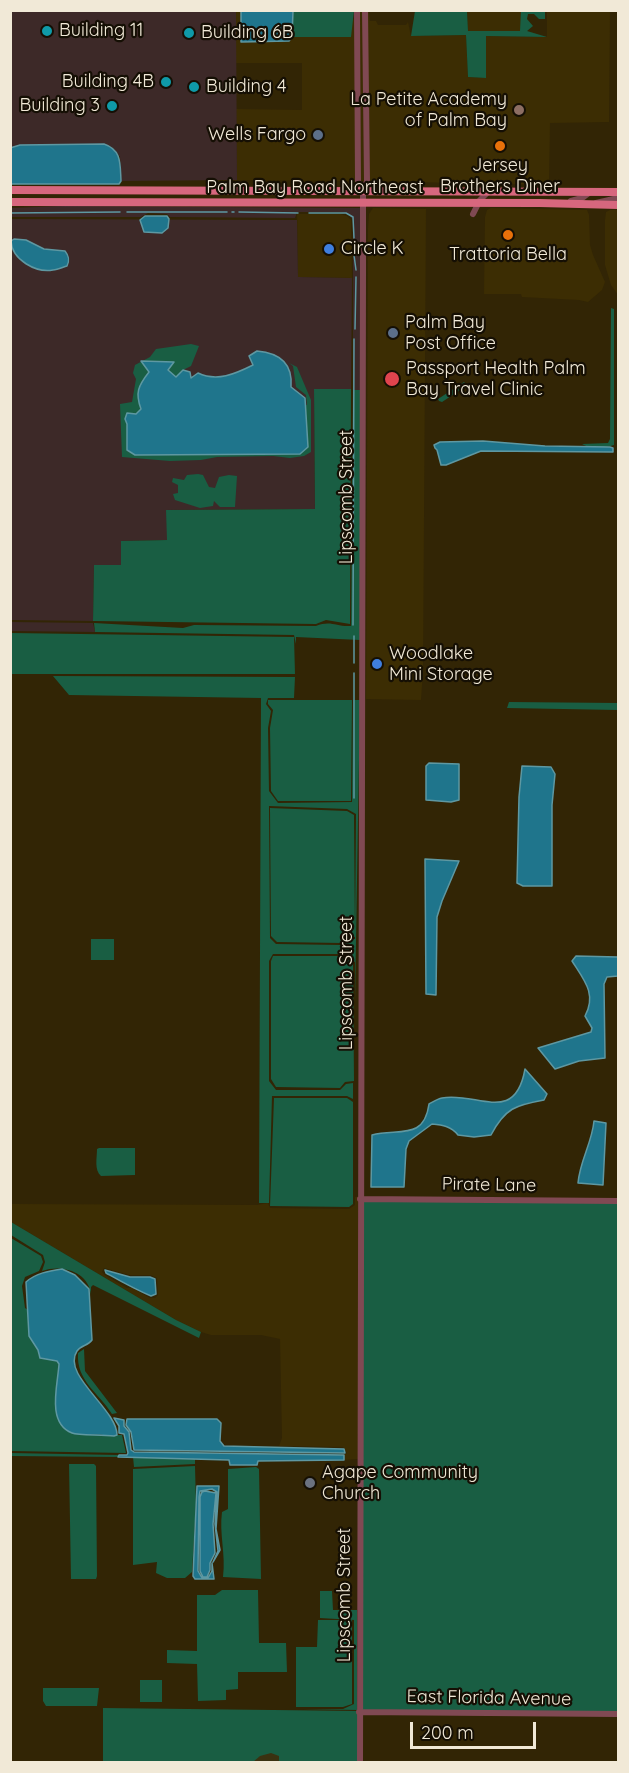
<!DOCTYPE html>
<html>
<head>
<meta charset="utf-8">
<style>
	body { margin:0 }
	#map { position:relative; width:629px; height:1773px; overflow:hidden; background:#322505; font-family:Quicksand,sans-serif }
	canvas { display:block }
	.frame { position:absolute; inset:0; border:12px solid #f1e9d7; pointer-events:none }
	.scale { position:absolute; left:410px; top:1722px; width:126px; height:27px; box-sizing:border-box; border:3px solid #f1e9d7; border-top:0; padding-left:8px; font-size:18px; line-height:21px; white-space:nowrap; color:#f1e9d7; -webkit-text-stroke:4px #150f04; paint-order:stroke }
</style>
</head>
<body>
<div id="map">
<canvas width="629" height="1773"></canvas>
<div class="frame"></div>
<div class="scale">200 m</div>
</div>
<script>
const ctx = document.querySelector('canvas').getContext('2d');
ctx.lineJoin = 'round';
function fillPath(path, color) { ctx.fillStyle = color; ctx.fill(path, 'evenodd'); }
function strokePath(path, color, width, dash) { ctx.strokeStyle = color; ctx.lineWidth = width; ctx.lineCap = dash ? 'butt' : 'round'; ctx.setLineDash(dash || []); ctx.stroke(path); }
function drawText(font, color, halo, rows, align = 'center') {
  ctx.font = font + ' Quicksand,sans-serif'; ctx.lineWidth = 4.5; ctx.setLineDash([]); ctx.textBaseline = 'middle'; ctx.strokeStyle = halo; ctx.fillStyle = color; for (const [text, x, y, turn = 0] of rows) {
    ctx.save(); ctx.translate(x, y); ctx.rotate((+turn || 0) * Math.PI / 180); ctx.textAlign = isNaN(turn) ? turn : align; if (halo) ctx.strokeText(text, 0, 0); ctx.fillText(text, 0, 0); ctx.restore();
  }
}
const built = new Path2D(`
	M236 11H241L242 42 289 41 292 37 354 19 355 11 356 181 237 180 236 109 302 110V63H236Z
	M360 11H363L364 181H361Z
	M367 11H369L370 21H376L378 25H406L408 22 411 36 466 35 468 77 485 78 486 36 547 37V11H610L609 122 550 123 549 185 368 181Z
	M467 11H521V31H468Z
	M373 208 426 209 423 671 421 700 366 699 368 228 369 214Z
	M491 208 587 210 589 215 590 245 593 255 605 282 602 290 588 302 579 300 522 297 521 294H484L485 217 487 210Z
	M610 210H618V295L611 285 605 265V220L606 212Z
	M297 214H340L347 216 351 220 352 278 298 277Z
	M355 1197H358L360 1290 358 1459 344 1460V1455L347 1453 343 1447 279 1446 282 1438 280 1339 261 1335H211L201 1332 176 1320 11 1222V1204L257 1205 268 1203 270 1208 349 1209 355 1205ZM104 1268 130 1275H151L157 1278 158 1295 155 1298H150L132 1288H127L105 1275 102 1272Z`);
const industrial = new Path2D(`
	M11 11H236L237 180 121 181 120 157 113 148 108 145H20L11 148Z
	M65 206 360 208V390H353V220L348 214 340 212H297L295 218 170 217 167 214 148 213 141 217H11L10 208Z
	M11 219 297 220 298 277 352 278 351 389 314 390 315 509 167 510V540L121 541V565H94L93 621 11 620Z
	M11 622 93 623 95 632 11 631Z`);
const green = new Path2D(`
	M293 11H354L351 37H292Z
	M545 11V19H539L534 14H528L527 19 533 26 527 31 547 37 486 36V78L468 77 466 35 411 36 415 11H467L468 31H520L521 11Z
	M611 308 614 309V445C606 448 589 449 582 444L608 443 610 439Z
	M191 344 199 346 191 366 183 370 176 377 168 370 173 362 149 372 141 409 127 424V451L135 455 287 454 296 401 307 405 306 395 296 387 293 366 289 363 297 367 311 400V452L304 456 290 458 273 456 217 457 201 460 170 461 122 457 120 404 132 402 136 379 133 373 135 365 150 357 156 349Z
	M464 382 466 384 465 387 442 402 439 401 438 399Z
	M314 389H351L350 624 326 620 316 624 93 621 94 565H121V541L167 540 166 510 315 509Z
	M353 390H360V640L296 637V644L294 635 95 632 94 623 183 628 194 625 316 626C331 620 336 627 351 626Z
	M198 474 203 475 209 487 215 488 219 477 229 475 237 476 235 507H220L214 501 213 506 200 508 175 500 173 494 178 493V485L172 482 173 478 184 480 187 475Z
	M11 633 294 637 295 674H11Z
	M53 676 295 677 294 698H268L266 704 271 711 268 728 269 791 278 803 352 802 353 700H360L355 1001V962L343 954H273L269 961V1081L276 1090H340L346 1084 353 1083V1099L347 1096H272L269 1203H259L261 698 69 695ZM269 806 347 809 356 814 355 939H349L341 945 276 944 270 938Z
	M268 700H352L351 801H278L271 791 270 728 273 710 268 704Z
	M509 702 618 703V710L507 708Z
	M270 808 347 811 354 815 355 937H348L341 943 277 942 271 936Z
	M91 939H114V960H91Z
	M273 956H343L353 962 354 1081 345 1082 340 1088 276 1087 271 1079V961Z
	M274 1098H347L353 1102V1204L349 1207 270 1206Z
	M99 1148H135V1175L101 1176C94 1170 97 1158 97 1149Z
	M360 1199 618 1201V1714L360 1712V1762H103V1708L359 1711Z
	M11 1222 176 1320 201 1332 199 1338 93 1285 91 1287V1295C89 1272 62 1264 42 1271L45 1262 43 1255 11 1235Z
	M11 1238 41 1256 43 1262 39 1271 25 1277 22 1286 25 1308 28 1310 29 1336 38 1350 39 1356 57 1361 59 1364 56 1414 81 1435H122L126 1453 11 1451Z
	M84 1349 85 1371 117 1413 112 1414C99 1393 76 1381 78 1353Z
	M11 1453 119 1455 118 1457 11 1456Z
	M133 1457 195 1459V1464L134 1467Z
	M69 1464H94L96 1466 97 1576 96 1579H71Z
	M195 1466 196 1504 192 1572 185 1578H167L156 1573 157 1562 133 1565V1469Z
	M256 1467 259 1469 261 1579 223 1577C226 1554 219 1534 222 1512L228 1509V1469Z
	M222 1590H258L259 1643H286L287 1672H238V1689L226 1690V1700L198 1701 197 1664 167 1663V1650L197 1651V1595H215Z
	M320 1591H332L333 1610H357V1710L302 1709H343L354 1704V1620L320 1618Z
	M318 1620H352V1704L343 1707H296V1647H317Z
	M140 1680H162V1702H140Z
	M43 1688H99L97 1706H46L43 1701Z`);
const sand = new Path2D(`
	M271 1753 279 1756V1762H253L260 1756Z`);
const water = new Path2D(`
	M241 11H293L292 37 289 41 241 42Z
	M104 144C122 150 120 164 121 181L119 184H11L10 148 20 145Z
	M145 216H167L169 219 168 228 162 233 144 232 140 220Z
	M14 239 26 240 44 249 65 251C69 256 70 260 67 266 63 267 58 270 53 270 36 273 12 260 11 241Z
	M257 351C280 353 293 364 291 387L305 398 308 447 300 454 135 455 127 450V424L125 419 127 413 136 414 141 409C135 393 138 386 149 372L141 361 174 362 168 370 176 377 183 370 190 372 191 378 198 373C217 382 235 374 253 365L249 356Z
	M483 441 545 446 610 447 613 448V452L481 451 446 465H441L437 450 435 448 434 445 440 442Z
	M429 763 459 764V800L451 802 426 800V766Z
	M522 766 551 767 555 774 552 805V886H523L517 883 519 797Z
	M425 859 459 861 442 901 437 917 436 995 426 994Z
	M576 956 618 957V976L607 977 604 984 605 1058 579 1061 555 1069 538 1048 591 1032 592 1028 585 1016C597 994 584 980 572 961Z
	M525 1069 547 1094 544 1100C516 1105 505 1108 491 1135L474 1137 458 1135C451 1126 442 1125 432 1124L409 1141 406 1149 404 1187H371L372 1135C398 1128 424 1141 429 1104 433 1102 437 1099 442 1098 476 1091 515 1126 525 1069Z
	M594 1121 606 1123 603 1185 578 1183C580 1160 592 1143 594 1121Z
	M62 1269 75 1275 89 1289 92 1340C88 1346 81 1345 77 1351 61 1375 117 1409 117 1435L114 1436C103 1434 79 1436 72 1433 46 1423 58 1384 59 1364L57 1361 40 1358 38 1350 29 1336 26 1282C36 1273 49 1271 62 1269Z
	M105 1270 130 1277H150L155 1279 156 1294 151 1296C134 1289 122 1282 106 1273Z
	M114 1418 124 1420V1426L129 1432 131 1450 134 1452 344 1455V1460L258 1461 257 1465H230L229 1460 118 1457 119 1455H127L128 1453 124 1434 119 1433V1426Z
	M127 1419H217L221 1423 220 1441 224 1446 344 1449 345 1453 134 1450 131 1432 126 1425Z
	M197 1486H219L216 1529 220 1550 213 1562 218 1551 215 1524 217 1492 212 1489 200 1491 199 1497 198 1571 202 1578H208L212 1571V1563L214 1579H195L193 1576Z
	M205 1491 216 1493 213 1524 215 1553 210 1563V1570L207 1577H203L200 1571V1497L202 1492Z`);
const stream = new Path2D(`
	M127 212H227
	M232 212H234
	M239 212 298 213
	M10 213 120 212
	M309 213H346L353 217 354 238
	M354 255 356 270
	M355 329 356 277
	M353 625 354 339
	M354 636V663
	M354 673V798`);
const minor = new Path2D(`
	M357 10 358 182 363 187V274L360 1762
	M363 187 367 182 365 10
	M571 201 582 198 590 192
	M596 203 618 198
	M473 214 480 200 489 191
	M360 1199 618 1201
	M359 1712 618 1714`);
const major = new Path2D(`
	M10 190 618 192
	M10 202 540 203 618 205`);
const markers = [
	[47,31,6,"#0f9aa8"],
	[189,33,6,"#0f9aa8"],
	[166,82,6,"#0f9aa8"],
	[194,87,6,"#0f9aa8"],
	[112,106,6,"#0f9aa8"],
	[519,110,6,"#8d6e63"],
	[318,135,6,"#5c6f8a"],
	[500,146,6,"#e8710a"],
	[508,235,6,"#e8710a"],
	[329,249,6,"#3f7fe0"],
	[393,333,6,"#5c6f8a"],
	[392,379,8,"#e0444e"],
	[377,664,6,"#3f7fe0"],
	[310,1483,6,"#6b7280"]
];
const poiNames = [
	["Building 11",59,31],
	["Building 6B",201,33],
	["Building 4B",154,82,"right"],
	["Building 4",206,87],
	["La Petite Academy",507,100,"right"],
	["of Palm Bay",507,121,"right"],
	["Building 3",100,106,"right"],
	["Wells Fargo",306,135,"right"],
	["Jersey",500,166,"center"],
	["Brothers Diner",500,187,"center"],
	["Circle K",341,249],
	["Trattoria Bella",508,255,"center"],
	["Palm Bay",405,323],
	["Post Office",405,344],
	["Passport Health Palm",406,369],
	["Bay Travel Clinic",406,390],
	["Woodlake",389,654],
	["Mini Storage",389,675],
	["Agape Community",322,1473],
	["Church",322,1494]
];
const streetNames = [
	["Palm Bay Road Northeast",315,188],
	["Lipscomb Street",347,497,-90],
	["Lipscomb Street",347,983,-90],
	["Pirate Lane",489,1185,1],
	["Lipscomb Street",345,1595,-90],
	["East Florida Avenue",489,1698,1]
];
fillPath(built, '#3c2d03');
fillPath(industrial, '#3d2928');
fillPath(green, '#195e43');
fillPath(sand, '#3a3211');
fillPath(water, '#1f758c');
strokePath(water, '#5e98a2', 1.5);
strokePath(stream, '#5e98a2', 1.5);
strokePath(minor, '#804953', 6);
strokePath(major, '#d7677e', 8);
for (const [x, y, r, color] of markers) { const dot = new Path2D(); dot.arc(x, y, r, 0, 2 * Math.PI); ctx.fillStyle = color; ctx.fill(dot); strokePath(dot, '#150f04', 2); }
drawText('18px', '#f1e9d7', '#150f04', poiNames, 'left');
drawText('18px', '#f1e9d7', '#150f04', streetNames);
</script>
</body>
</html>
